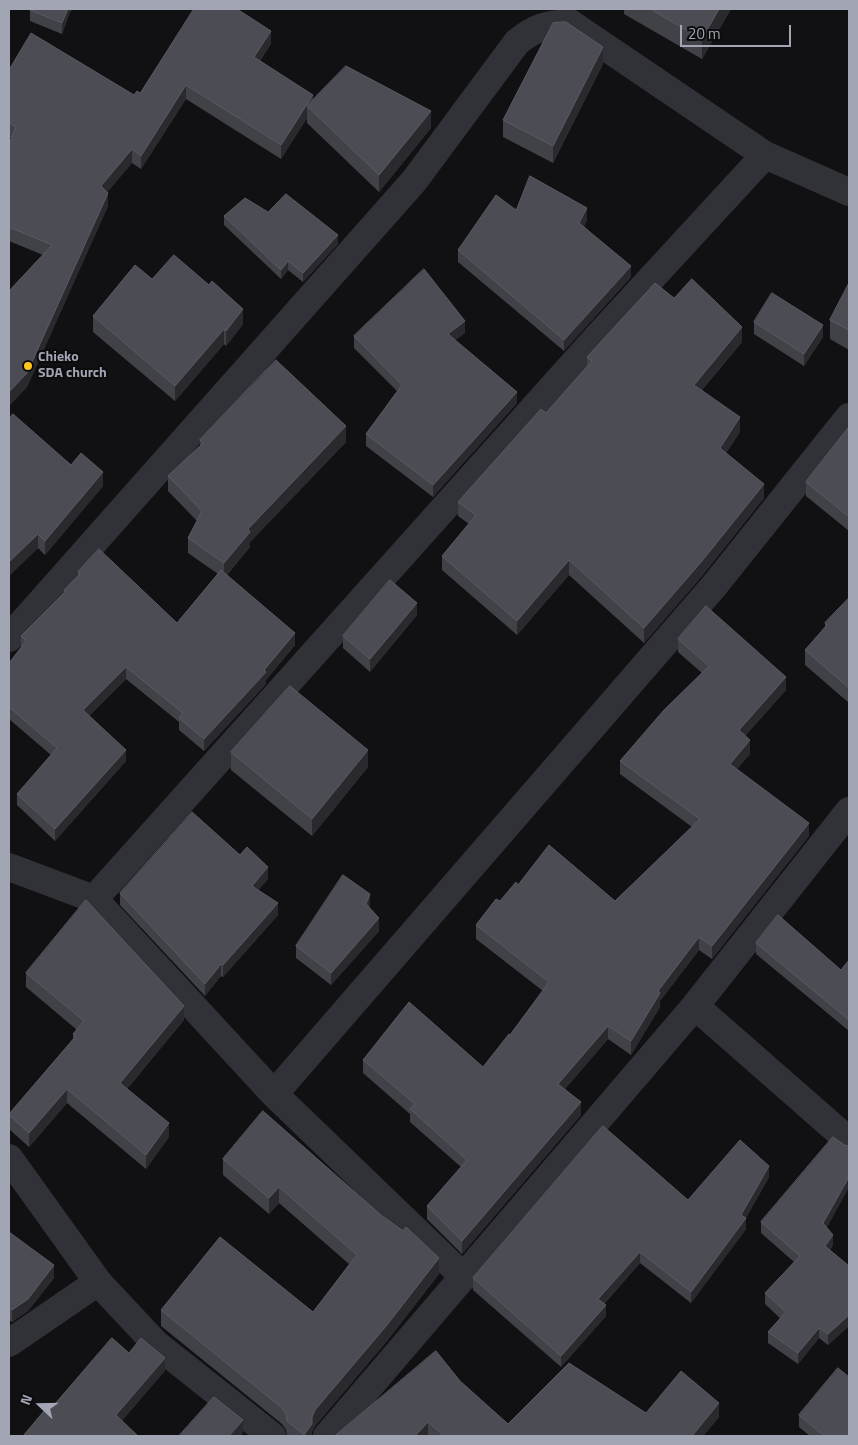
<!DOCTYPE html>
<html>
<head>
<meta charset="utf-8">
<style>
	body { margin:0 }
	#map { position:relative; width:858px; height:1445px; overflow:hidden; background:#111012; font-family:"Titillium Web",sans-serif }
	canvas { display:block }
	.frame { position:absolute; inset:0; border:10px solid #a1a5b4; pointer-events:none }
	.north { position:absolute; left:15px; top:1380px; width:50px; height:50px; -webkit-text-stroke:4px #0c0c0d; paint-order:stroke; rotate:291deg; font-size:14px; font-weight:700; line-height:20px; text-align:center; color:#a1a5b4 }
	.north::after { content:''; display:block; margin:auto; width:18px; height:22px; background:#a1a5b4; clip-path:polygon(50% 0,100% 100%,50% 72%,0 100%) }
	.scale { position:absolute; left:680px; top:25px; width:111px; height:22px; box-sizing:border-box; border:2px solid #a1a5b4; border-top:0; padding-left:6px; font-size:15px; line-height:18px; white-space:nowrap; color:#a1a5b4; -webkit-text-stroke:4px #0c0c0d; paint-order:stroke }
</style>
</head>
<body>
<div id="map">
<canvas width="858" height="1445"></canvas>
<div class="frame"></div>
<div class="north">N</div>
<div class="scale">20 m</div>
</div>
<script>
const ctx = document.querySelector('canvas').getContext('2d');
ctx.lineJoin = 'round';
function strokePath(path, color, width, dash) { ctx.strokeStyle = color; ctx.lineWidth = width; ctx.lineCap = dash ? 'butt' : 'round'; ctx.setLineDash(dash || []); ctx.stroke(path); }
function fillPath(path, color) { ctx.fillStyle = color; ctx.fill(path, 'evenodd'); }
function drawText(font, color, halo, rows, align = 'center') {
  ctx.font = font + ' "Titillium Web",sans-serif'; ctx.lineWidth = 4.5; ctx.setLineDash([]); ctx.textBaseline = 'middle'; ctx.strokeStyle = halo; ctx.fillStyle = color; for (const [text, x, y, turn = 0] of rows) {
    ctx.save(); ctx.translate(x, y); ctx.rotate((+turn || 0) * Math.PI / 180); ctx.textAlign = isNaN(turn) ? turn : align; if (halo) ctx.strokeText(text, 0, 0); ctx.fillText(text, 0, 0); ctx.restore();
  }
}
const minor = new Path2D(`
	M9 638 414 181 517 42C536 27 547 24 570 23L765 155 849 192
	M9 867 94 899 274 1094 464 1277
	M94 899 600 334 765 155
	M695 1006 849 1141
	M274 1094 714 586 849 417
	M9 1158 98 1282 156 1344 272 1436
	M9 1343 98 1282
	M327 1436 695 1006 849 811`);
const wall = new Path2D(`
	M30 9H73L70 12 62 34 30 21Z
	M624 9H731L702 59 624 14Z
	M271 44 260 61 313 100 431 128 379 192 307 123V118L281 159 186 99 141 169 132 163 107 192 108 206 27 387 9 406V291L43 255 9 241V144L11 138 9 136V70L134 95Z
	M603 64 553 163 503 137V120Z
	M516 210 587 220 584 226 631 277 564 351 458 262V250Z
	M268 212 338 244 303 282 288 270 281 279 224 225V216Z
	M152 279 243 324 226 346 224 344 175 401 93 332V316Z
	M849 283V350L830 339V320Z
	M674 298 742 342 702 390 740 432 726 453 764 498 702 576 644 643 569 575 517 635 442 570V556L469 524 458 516V502L546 413 587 366V357Z
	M754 322 823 337 804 366 754 334Z
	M465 333 455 340 517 403 433 497 366 446V434L397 391 354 348V336Z
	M9 410 10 416 71 465 103 486 45 555 38 548 9 576Z
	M849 427V531L806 496V482Z
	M200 440 346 442 250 542V547L227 575 295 645 266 680V684L204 751 179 730V722L126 679 89 716 126 761 55 841 17 805V794L51 755 9 719V663L21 648V636L64 594V590L78 576V572L177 623 218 574 188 553V538L197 521 168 491V476L200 446Z
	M849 598V703L805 665V650L825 627V623Z
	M417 615 370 672 343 648V636Z
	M678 639 786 690 745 736 750 754 736 769 809 836 712 959 699 950 660 1001V1007L631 1055 608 1039 565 1089 581 1115 462 1254 427 1219V1206L461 1167 410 1122V1114L363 1073V1060L483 1067 510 1035 543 991 476 939V925L500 901 518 885 615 901 692 827 620 774V761L702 673 678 652Z
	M231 752 368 767 312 836 231 770Z
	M268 879 258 890 278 915 223 977 221 976 205 996 120 905V893Z
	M370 906 369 907 379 931 331 985 296 958V946Z
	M756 943 841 970 849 960V1031L756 954Z
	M26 973 184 1020 127 1089 169 1137 146 1169 67 1103 29 1147 9 1129V1114L73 1039V1034L77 1030 26 987Z
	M263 1111 439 1274 387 1341 315 1426 312 1432V1436H287L286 1430 282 1424 161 1326V1310L313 1312 349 1264 279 1203 269 1214 223 1175V1159Z
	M849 1145V1187L827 1227 833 1245 830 1250 849 1266V1326L828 1345 819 1338 798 1364 768 1343V1332L780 1318 765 1304V1293L794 1262 761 1233V1222L846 1146Z
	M769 1177 746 1218V1229L691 1303 640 1263 604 1304 606 1316 561 1367 473 1290V1278L688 1200Z
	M9 1232 54 1278 28 1311 12 1322 9 1320Z
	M460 1381 508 1424 646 1413 719 1417 703 1436H429L428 1435 427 1436H335Z
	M799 1415 849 1436H810L799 1427Z`);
const shadedWall = new Path2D(`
	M68 9H73L70 12 62 34V23Z
	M719 9H731L702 59V39Z
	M271 31V44L254 71V57Z
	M603 47V64L553 163V146Z
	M186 85V99L141 169V156Z
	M313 95V109L307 106V118L281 159V145Z
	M431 111V128L379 192V175Z
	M132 149V163L101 200V186Z
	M108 193V206L27 387 9 406V392Z
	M587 208V220L579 234V223Z
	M338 235V244L303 282V273Z
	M288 261V270L281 279V270Z
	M631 266V277L564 351V340Z
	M243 309V324L226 346V331Z
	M465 321V333L448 346V334Z
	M823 325V337L804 366V354Z
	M742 327V342L694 399V385Z
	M224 329V344L175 401V386Z
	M517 392V403L433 497V485Z
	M740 417V432L720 462V448Z
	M346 426V442L250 542V547L224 578V563L248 529Z
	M103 472V486L45 555V541Z
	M764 484V498L702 576 644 643V628Z
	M38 534V548L9 576V562Z
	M569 560V575L517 635V621Z
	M417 603V615L370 672V659Z
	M295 633V645L266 680V684L204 751V739L264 670Z
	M126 667V679L83 722V710Z
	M786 677V690L739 743V730Z
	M750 740V754L730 778V764Z
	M126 750V761L55 841V829Z
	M368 750V767L312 836V819Z
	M809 823V836L712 959V946Z
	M268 867V879L252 898V886Z
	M370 894V906L366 916V904Z
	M278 903V915L223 977V965Z
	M379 918V931L331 985V973Z
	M699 937V950L660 1001V1007L631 1055V1041L658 991Z
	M221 964V976L205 996V984Z
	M184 1006V1020L120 1097V1083Z
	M608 1026V1039L558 1097V1084Z
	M67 1089V1103L29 1147V1133Z
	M581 1102V1115L462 1254V1241Z
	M169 1123V1137L146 1169V1155Z
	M769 1166V1177L745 1220 746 1218V1229L691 1303V1292L741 1215Z
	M849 1177V1187L823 1234V1223Z
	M279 1187V1203L269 1214V1198Z
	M833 1235V1245L825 1256V1246Z
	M640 1252V1263L598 1310V1299Z
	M439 1258V1274L387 1341 315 1426 312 1432V1436H304L315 1410Z
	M54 1265V1278L28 1311 12 1322V1310Z
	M606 1305V1316L561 1367V1356Z
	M849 1315V1326L828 1345V1334Z
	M819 1328V1338L798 1364V1353Z
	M165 1358V1371L116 1428V1415Z
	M719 1403V1417L703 1436H692Z
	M243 1420V1433L241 1436H229Z
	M428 1422V1435L427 1436H415Z`);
const building = new Path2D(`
	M30 9H68L62 23 30 10Z
	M194 9H237L271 31 254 57 313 95 281 145 186 85 141 156 132 149 101 186 108 193 27 373 9 392V291L52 245 9 227V144L16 127 9 123V70L31 33 134 95 137 91 140 93Z
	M651 9H719L702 39Z
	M566 22 603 47 553 146 503 120 553 23Z
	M346 66 431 111 379 175 307 106Z
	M530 176 587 208 579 223 631 266 564 340 458 250 496 195 516 210Z
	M286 194 338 235 303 273 288 261 281 270 224 216 245 198 268 212Z
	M174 255 209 285 212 281 243 309 226 331 224 329 175 386 93 316 135 265 152 279Z
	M424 269 465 321 448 334 517 392 433 485 366 434 402 385 354 336Z
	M692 279 742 327 694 385 740 417 720 448 764 484 702 561 644 628 569 560 517 621 442 556 476 515 458 502 541 409 546 413 592 361 587 357 655 283 674 298Z
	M849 283V330L830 320Z
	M772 293 823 325 804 354 754 322Z
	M276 360 346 426 248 529 250 532 224 563 188 538 202 511 168 476 203 443 200 440Z
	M13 414 71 465 81 453 103 472 45 541 38 534 9 562V416L10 417Z
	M849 427V517L806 482Z
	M99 549 177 623 221 570 295 633 264 670 266 672 204 739 179 718 183 713 126 667 83 710 126 750 55 829 17 794 57 748 9 707V663L26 641 21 636 65 592 64 590 80 574 78 572Z
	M390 580 417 603 370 659 343 636Z
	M849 598V688L805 650 827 625 825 623Z
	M706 606 786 677 739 730 750 740 730 764 809 823 712 946 699 937 658 991 660 993 631 1041 608 1026 558 1084 581 1102 462 1241 427 1206 467 1160 410 1109 415 1104 363 1060 409 1002 483 1067 509 1034 510 1035 549 982 476 925 496 899 500 901 516 882 518 885 549 845 615 901 700 819 620 761 664 710 709 666 678 639Z
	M290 686 368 750 312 819 231 752Z
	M192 812 240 855 247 847 268 867 252 886 278 903 223 965 221 964 205 984 120 893Z
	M343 875 370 894 366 904 379 918 331 973 296 946Z
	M86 900 184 1006 120 1083 169 1123 146 1155 67 1089 29 1133 9 1115V1114L76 1036 73 1034 84 1021 26 973Z
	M778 915 841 970 849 960V1020L756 943Z
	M263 1111 381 1215 403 1231 406 1227 439 1258 387 1325 315 1410 312 1417V1424L304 1435 287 1421 286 1414 282 1408 161 1310 220 1237 313 1312 357 1255 279 1187 269 1198 223 1159Z
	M603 1126 688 1200 740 1140 769 1166 741 1215 746 1218 691 1292 640 1252 598 1299 606 1305 561 1356 473 1278Z
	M833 1137 846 1146 849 1145V1177L823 1223 833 1235 825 1246 849 1266V1315L828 1334 819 1328 798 1353 768 1332 786 1312 765 1293 800 1256 761 1222Z
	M9 1232 54 1265 28 1299 12 1310 9 1307Z
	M112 1338 129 1353 141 1338 165 1358 116 1415 138 1436H23L49 1405 52 1407Z
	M436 1351 460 1381 508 1424 569 1363 646 1413 681 1371 719 1403 692 1436H444L428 1422 415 1436H335Z
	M838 1368 849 1377V1436H824L799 1415Z
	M214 1397 243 1420 229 1436H179Z`);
const markers = [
	[28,366,5,"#ffc61c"]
];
const poiNames = [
	["Chieko",38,358],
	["SDA church",38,374]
];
strokePath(minor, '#313237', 28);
fillPath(wall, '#414148');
fillPath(shadedWall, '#2a292e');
fillPath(building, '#4c4c54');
strokePath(building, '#595a63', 1);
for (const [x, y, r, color] of markers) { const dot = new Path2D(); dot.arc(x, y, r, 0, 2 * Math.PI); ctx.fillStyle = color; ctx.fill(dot); strokePath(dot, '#0c0c0d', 2); }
drawText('bold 14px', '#a1a5b4', '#0c0c0d', poiNames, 'left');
</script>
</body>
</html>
